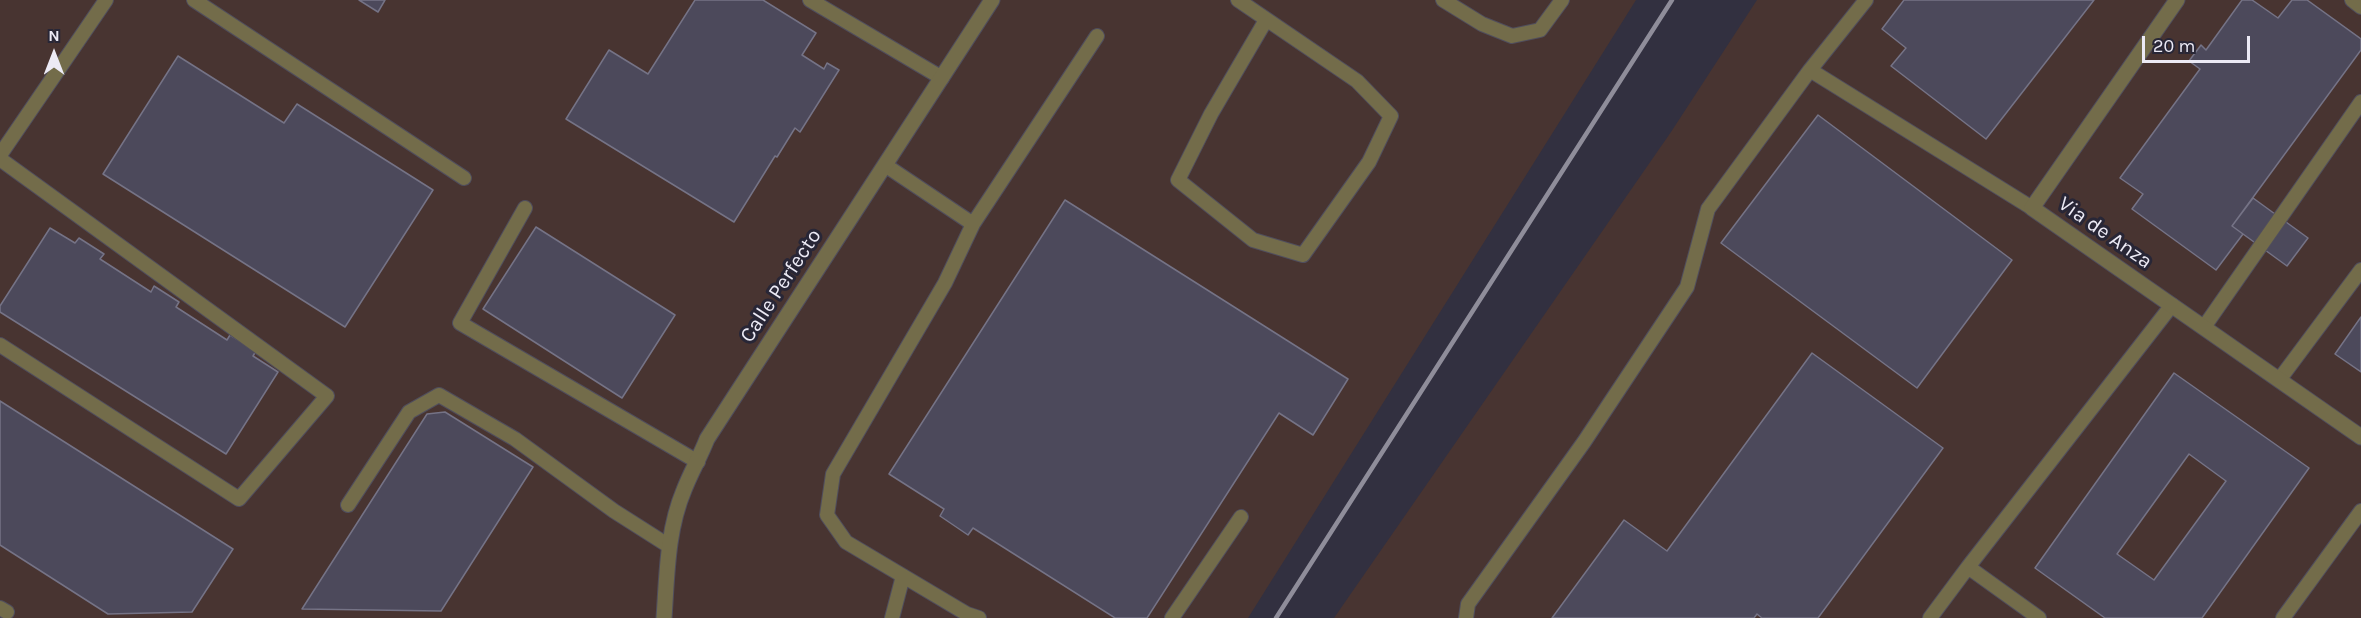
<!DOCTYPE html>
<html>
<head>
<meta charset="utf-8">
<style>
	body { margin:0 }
	#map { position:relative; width:2361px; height:618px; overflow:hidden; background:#323040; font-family:Karla,sans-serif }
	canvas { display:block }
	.north { position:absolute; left:24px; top:24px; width:60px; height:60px; -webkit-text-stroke:4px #282636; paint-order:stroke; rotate:0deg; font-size:16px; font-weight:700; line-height:24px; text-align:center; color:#eceaf5 }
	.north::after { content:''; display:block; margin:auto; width:21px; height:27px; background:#eceaf5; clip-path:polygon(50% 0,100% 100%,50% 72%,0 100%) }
	.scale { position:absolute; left:2142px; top:36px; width:108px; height:27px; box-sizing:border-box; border:3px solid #eceaf5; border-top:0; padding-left:8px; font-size:18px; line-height:21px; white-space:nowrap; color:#eceaf5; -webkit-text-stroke:4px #282636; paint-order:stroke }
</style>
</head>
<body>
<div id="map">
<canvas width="2361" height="618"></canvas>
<div class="north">N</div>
<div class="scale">20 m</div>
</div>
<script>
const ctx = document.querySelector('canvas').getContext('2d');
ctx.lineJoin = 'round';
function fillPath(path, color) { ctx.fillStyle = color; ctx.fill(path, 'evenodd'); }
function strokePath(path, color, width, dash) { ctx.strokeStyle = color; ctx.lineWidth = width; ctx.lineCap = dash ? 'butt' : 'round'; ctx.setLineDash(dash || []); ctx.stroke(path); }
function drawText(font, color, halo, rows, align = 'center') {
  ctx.font = font + ' Karla,sans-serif'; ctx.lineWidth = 6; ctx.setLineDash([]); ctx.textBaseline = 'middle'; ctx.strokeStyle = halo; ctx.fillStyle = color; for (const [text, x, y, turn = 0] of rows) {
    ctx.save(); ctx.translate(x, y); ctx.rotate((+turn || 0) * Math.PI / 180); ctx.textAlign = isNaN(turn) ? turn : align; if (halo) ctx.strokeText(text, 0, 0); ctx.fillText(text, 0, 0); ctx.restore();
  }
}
const commercial = new Path2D(`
	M0 0H1636L1248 618H0Z
	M1757 0H2361V618H1334L1671 132Z`);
const building = new Path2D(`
	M359 0H385L378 12Z
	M695 0H763L816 33 802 55 824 69 827 63 839 70 800 132 795 128 777 157 775 156 734 222 566 119 609 50 648 74Z
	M1904 0H2094L1986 139 1891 66 1906 48 1882 29Z
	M2242 0H2252L2278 18 2292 0H2307L2361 39V50L2232 226 2243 234 2216 270 2132 209 2143 194 2120 178 2200 69 2189 61 2201 45 2206 50Z
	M178 56 284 123 297 104 433 190 345 327 103 174Z
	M1818 115 2012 260 1917 388 1721 243Z
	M2253 198 2308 238 2287 266 2232 226Z
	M1065 200 1348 379 1313 435 1279 413 1147 618H1115L973 528 968 535 940 516 944 509 889 474Z
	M536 227 675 315 622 398 483 309Z
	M50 228 75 243 79 238 104 254 100 259 151 292 154 286 179 302 176 307 227 340 230 335 256 351 253 356 278 372 226 454 0 312V306Z
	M2361 317V372L2335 354Z
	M1812 353 1943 448 1818 618H1762L1757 614 1754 618H1552L1624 520 1667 551Z
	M2174 373 2309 468 2202 618H2105L2035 568ZM2189 454 2226 481 2154 580 2117 554Z
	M0 401 233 549 192 612 108 614 0 545Z
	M445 412 533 467 441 611 302 609 427 414Z`);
const service = new Path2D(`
	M194 0 464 178
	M810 0 942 78
	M1238 0 1357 81 1391 116 1369 162 1303 255 1253 240 1178 180 1211 114 1266 20
	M1443 0 1482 24 1512 36 1540 30 1562 0
	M2352 0 2361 7
	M1810 70 1866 0
	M0 155 106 0
	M0 159 327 396 239 499 0 345
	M885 165 973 224 945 283 833 474 827 515 846 542 967 614 979 618
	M525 208 460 323 698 462
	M973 224 1097 36
	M2204 327 2361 102
	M2279 380 2361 270
	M348 505 409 412 439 395 515 439 614 511 669 546
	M0 608 7 612
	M892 618 903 576
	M1172 618 1241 517
	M1466 618 1468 604 1584 442 1687 287 1708 209 1810 70 2032 208
	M1930 618 1968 567
	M2039 618 1968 567 2172 305
	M2283 618 2361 511`);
const minor = new Path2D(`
	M2177 0 2032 208 2361 437
	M664 618C667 576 667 530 684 490 691 472 700 457 707 439L992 0`);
const rail = new Path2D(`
	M1276 618 1672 0`);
const streetNames = [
	["Via de Anza",2105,233,35],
	["Calle Perfecto",781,286,-57]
];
fillPath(commercial, '#483431');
fillPath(building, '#4c495b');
strokePath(building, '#757386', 1.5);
strokePath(service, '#504e5d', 16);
strokePath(minor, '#504e5d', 17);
strokePath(service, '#736c4a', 14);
strokePath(minor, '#736c4a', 15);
strokePath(rail, '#8f8d9a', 4.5);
drawText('21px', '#eceaf5', '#282636', streetNames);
</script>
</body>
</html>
